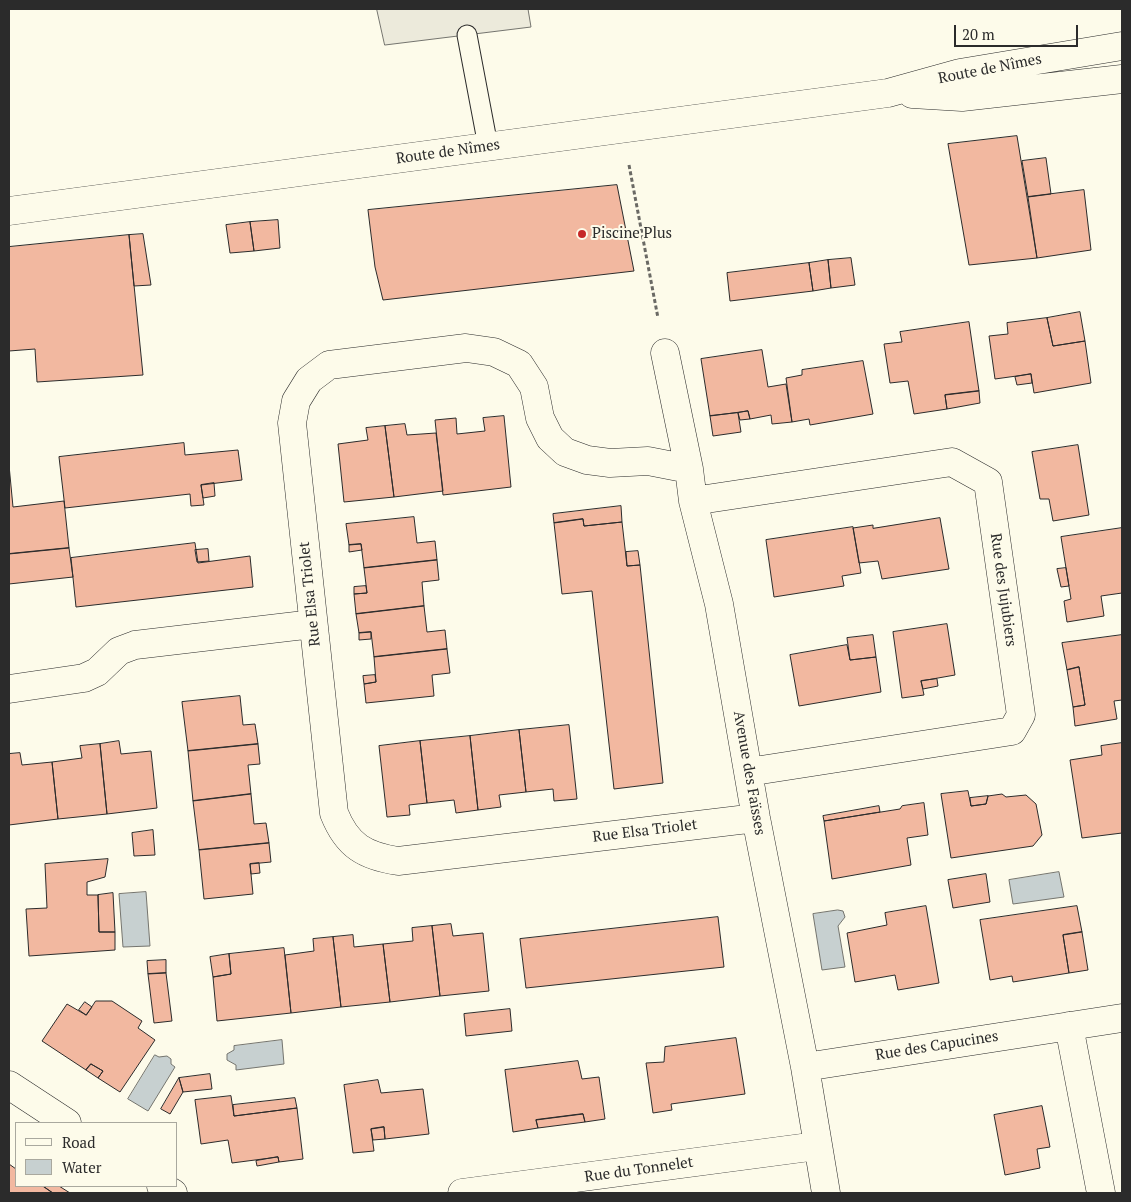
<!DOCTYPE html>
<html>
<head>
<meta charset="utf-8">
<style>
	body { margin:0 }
	#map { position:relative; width:1131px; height:1202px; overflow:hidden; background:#fdfbea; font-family:"PT Serif",serif }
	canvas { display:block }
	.frame { position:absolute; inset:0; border:10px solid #2b2b2b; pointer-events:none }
	.legend { position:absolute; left:15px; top:1122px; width:162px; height:65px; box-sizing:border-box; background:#fdfbea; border:1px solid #a9a89e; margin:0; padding:6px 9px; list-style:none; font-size:15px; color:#2b2b2b }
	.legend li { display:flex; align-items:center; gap:10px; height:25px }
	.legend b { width:25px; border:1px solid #a9a89e }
	.scale { position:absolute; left:954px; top:25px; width:124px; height:22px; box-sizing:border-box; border:2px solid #2b2b2b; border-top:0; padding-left:6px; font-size:15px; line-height:18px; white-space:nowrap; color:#2b2b2b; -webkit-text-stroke:4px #fdfbea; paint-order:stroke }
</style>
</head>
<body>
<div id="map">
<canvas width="1131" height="1202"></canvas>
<div class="frame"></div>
<ul class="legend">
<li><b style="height:6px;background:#fdfbea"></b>Road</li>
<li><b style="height:14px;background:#c7d0d0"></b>Water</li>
</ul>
<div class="scale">20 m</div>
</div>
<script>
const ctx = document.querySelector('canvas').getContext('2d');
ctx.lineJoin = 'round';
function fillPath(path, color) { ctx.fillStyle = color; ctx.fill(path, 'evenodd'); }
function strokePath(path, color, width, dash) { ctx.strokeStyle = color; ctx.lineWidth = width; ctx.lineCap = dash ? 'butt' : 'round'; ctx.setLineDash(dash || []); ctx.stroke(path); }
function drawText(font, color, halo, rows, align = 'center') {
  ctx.font = font + ' "PT Serif",serif'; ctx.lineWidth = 4; ctx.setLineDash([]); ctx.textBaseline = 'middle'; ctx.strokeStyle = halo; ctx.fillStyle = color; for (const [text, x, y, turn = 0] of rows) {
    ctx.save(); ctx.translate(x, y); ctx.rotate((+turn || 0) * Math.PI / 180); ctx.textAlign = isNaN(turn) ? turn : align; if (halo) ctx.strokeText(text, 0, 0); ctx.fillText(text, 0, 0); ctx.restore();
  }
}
const parking = new Path2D(`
	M377 9H528L531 27 385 45Z`);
const water = new Path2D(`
	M1059 872 1064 897 1013 904 1009 880Z
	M146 892 150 946 123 947 119 894Z
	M838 910 843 911 845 917 838 926 845 967 822 970 813 914Z
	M282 1040 284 1064 236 1070V1065L227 1060V1054L234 1050V1046Z
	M155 1055 159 1057 167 1056 171 1059V1064L175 1067 148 1111 128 1099Z`);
const building = new Path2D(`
	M1017 136 1037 258 969 265 948 144Z
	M1046 158 1051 194 1028 197 1022 161Z
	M617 185 634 271 383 300 375 267 368 210Z
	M1084 190 1091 250 1037 258 1028 197Z
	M278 220 280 248 254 251 250 222Z
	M250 222 254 251 230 253 226 225Z
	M143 234 151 285 134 286 129 235Z
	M129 235 143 375 37 382 35 349 9 351V247Z
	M851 258 855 285 831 288 828 260Z
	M828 260 831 288 813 291 809 263Z
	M809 263 813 291 730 301 727 273Z
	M1080 312 1085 341 1053 346 1047 318Z
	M1047 318 1053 346 1085 341 1091 383 1034 393 1031 374 995 379 989 336 1008 334 1007 323Z
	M969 322 979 391 945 395 947 409 914 414 908 381 890 383 884 344 902 342 900 332Z
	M762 350 768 387 786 384 792 422 772 424 771 415 750 419 748 411 710 416 701 359Z
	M863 361 873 414 810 425 809 419 792 422 786 378 802 375V370Z
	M1031 374 1032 383 1017 385 1015 377Z
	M979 391 980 403 947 409 945 395Z
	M748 411 750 419 740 420 738 413Z
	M738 413 741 432 713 436 710 416Z
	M504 416 511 487 443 495 435 420 456 418 457 434 485 431 483 418Z
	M405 424 407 435 436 433 443 491 394 497 385 426Z
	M385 426 394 497 344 502 338 444 368 440 366 428Z
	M184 443 185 455 238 450 242 480 201 485 204 505 191 506 190 494 65 508 59 457Z
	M1078 445 1089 515 1053 521 1049 499H1040L1032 452Z
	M9 465 13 507 64 501 69 548 9 554Z
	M214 483 215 496 203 498 201 485Z
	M621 506 622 522 584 526 583 519 554 523 553 514Z
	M414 517 417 543 435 541 437 560 364 568 361 544 349 545 346 524Z
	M940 518 949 569 882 579 878 561 859 563 853 528 873 525V528Z
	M583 519 584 526 622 522 627 566 640 565 663 783 614 789 592 591 562 594 554 523Z
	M853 527 861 573 842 576 844 586 774 597 766 540Z
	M1122 528V593L1101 596 1104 616 1067 622 1064 601 1071 599 1061 537Z
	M195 543 198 563 250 556 253 587 76 607 71 558Z
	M361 544 362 550 349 552V545Z
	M69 548 73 577 9 584V554Z
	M208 549 209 561 197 562 195 550Z
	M638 551 640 565 627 566 626 552Z
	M437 560 439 580 422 582 424 606 356 614 354 594 367 593 364 568Z
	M1066 568 1069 586 1061 587 1057 569Z
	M366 586 367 593 354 594V587Z
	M424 606 427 632 445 630 447 649 374 657 371 632 359 633 356 614Z
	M947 624 955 675 921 681 924 695 902 698 893 632Z
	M371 632V639L359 640V633Z
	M873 635 876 657 850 660 847 638Z
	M1122 635V700L1114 701 1117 719 1075 726 1073 707 1085 705 1079 667 1067 670 1062 643Z
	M847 645 850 660 876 657 881 692 799 706 790 655Z
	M447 649 450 673 432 675 434 696 366 703 364 684 376 682 374 657Z
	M1079 667 1085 705 1073 707 1067 670Z
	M375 675 376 682 364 684 363 676Z
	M937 679 938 686 923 689 921 681Z
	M240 696 243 725 255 724 258 744 188 751 182 702Z
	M569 725 577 799 554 801 553 789 526 792 519 730Z
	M519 730 526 792 499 795 501 807 478 810 470 736Z
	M470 736 478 810 456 813 454 800 427 803 420 741Z
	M119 741 121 754 151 751 157 808 107 814 100 744Z
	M420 741 427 803 409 805 410 815 387 817 379 746Z
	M1122 743V833L1082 838 1070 760 1102 755 1101 746Z
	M100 744 107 814 58 819 52 762 82 758 80 746Z
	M258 744 260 764 248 765 251 794 193 801 188 751Z
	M20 753 22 765 52 762 58 819 9 825V754Z
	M968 791 971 806 986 804 988 796 1002 794 1006 797 1026 795 1036 804 1042 835 1033 846 951 858 941 794Z
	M251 794 254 824 266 823 269 843 199 850 193 801Z
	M988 796 986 804 971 806 970 798Z
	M924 803 928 835 907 838 911 865 832 879 824 821 900 809 902 806Z
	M879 806 880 812 824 821 823 816Z
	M153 830 155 855 134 856 132 833Z
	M269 843 271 862 250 864 253 894 204 899 199 850Z
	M108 859 105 877 87 882V895H98L99 932H115V950L29 956 26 909 47 908 45 864Z
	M259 863 260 873 251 874 250 864Z
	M986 874 990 902 953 908 948 880Z
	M113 893 115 932H99L98 895Z
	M926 906 939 983 898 990 895 975 855 982 847 933 887 925 885 913Z
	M1077 906 1082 932 1063 935 1069 973 1013 982 1012 976 990 980 980 920Z
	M718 917 724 967 526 988 520 939Z
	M451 924 453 936 483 933 489 991 440 996 432 926Z
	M432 926 440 996 390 1002 383 944 413 941 412 928Z
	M1082 932 1088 970 1069 973 1063 935Z
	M353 935 354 947 383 944 390 1002 341 1007 333 937Z
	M333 937 341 1007 291 1013 285 955 314 951 313 939Z
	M284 948 291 1013 217 1021 213 977 231 974 229 954Z
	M229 954 231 974 213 977 210 957Z
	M166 960V973L148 974 147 961Z
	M166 973 172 1021 154 1023 148 974Z
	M96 1001H112L142 1021 138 1028 155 1040 120 1092 98 1078 103 1071 91 1064 86 1070 42 1041 67 1004 86 1015Z
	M85 1002 92 1007 86 1015 79 1010Z
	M510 1009 512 1031 466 1036 464 1014Z
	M736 1038 745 1094 671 1104 672 1110 653 1113 646 1063 664 1062 665 1047Z
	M578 1061 582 1079 599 1077 605 1119 585 1122 583 1114 536 1120 538 1128 513 1132 505 1070Z
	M91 1064 103 1071 98 1078 86 1070Z
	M210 1074 212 1089 183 1092 179 1078Z
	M179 1078 183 1092 170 1114 161 1109Z
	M378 1080 381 1093 423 1089 429 1134 385 1139 384 1127 371 1129 374 1151 353 1153 344 1085Z
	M231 1096 234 1116 297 1108 303 1159 279 1162 278 1157 232 1163 228 1140 201 1144 195 1100Z
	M295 1098 297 1108 234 1116 233 1105Z
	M1042 1106 1050 1147 1037 1149 1040 1168 1005 1175 994 1115Z
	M583 1114 585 1122 538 1128 536 1120Z
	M384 1127 385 1139 373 1140 371 1129Z
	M278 1157 279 1162 257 1166 256 1161Z
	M9 1164 16 1169V1186H43L53 1193H9Z
	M43 1186H59L70 1193H53Z`);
const path = new Path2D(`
	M629 165 658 318`);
const lane = new Path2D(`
	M467 35 488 146`);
const street = new Path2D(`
	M665 353 689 469 693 501 719 604 756 818 805 1067 826 1193
	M689 469 648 461 610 463 587 460 565 452 550 438 540 418 534 387 519 364 494 352 466 348 329 365 309 380 296 401 292 423 334 813C347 846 365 856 398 861L756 818
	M693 501 952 462 988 482 1021 715 1012 731 748 772
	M9 689 84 678 97 672 119 651 135 645 313 624
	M1069 1026 1101 1193
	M805 1067 1122 1018
	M9 1085 67 1123
	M161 1186 173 1193
	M462 1193 817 1146`);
const primary = new Path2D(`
	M912 94 962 97 1122 79
	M9 211 888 93 960 73 1122 46`);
const markers = [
	[582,234,5,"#c62828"]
];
const streetNames = [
	["Route de Nîmes",990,69,-11],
	["Route de Nîmes",448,152,-8],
	["Rue des Jujubiers",1003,590,82],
	["Rue Elsa Triolet",310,594,-96],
	["Avenue des Faïsses",749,773,80],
	["Rue Elsa Triolet",645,831,-7],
	["Rue des Capucines",937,1046,-9],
	["Rue du Tonnelet",639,1170,-8]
];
const poiNames = [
	["Piscine Plus",592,234]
];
fillPath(parking, '#eceadb');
strokePath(parking, '#74746e', 1);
fillPath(water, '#c7d0d0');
strokePath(water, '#74746e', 1);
fillPath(building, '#f2b8a0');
strokePath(building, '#2b2b2b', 1);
strokePath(lane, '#2b2b2b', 21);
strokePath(street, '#2b2b2b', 29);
strokePath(primary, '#2b2b2b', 29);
strokePath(path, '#6a6964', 3, [4, 2.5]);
strokePath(lane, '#fdfbea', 19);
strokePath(street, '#fdfbea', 28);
strokePath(primary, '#fdfbea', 28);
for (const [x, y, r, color] of markers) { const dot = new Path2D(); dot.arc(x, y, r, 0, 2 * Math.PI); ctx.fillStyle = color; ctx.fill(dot); strokePath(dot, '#fdfbea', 2); }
drawText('15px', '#2b2b2b', '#fdfbea', streetNames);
drawText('15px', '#2b2b2b', '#fdfbea', poiNames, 'left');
</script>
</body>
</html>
